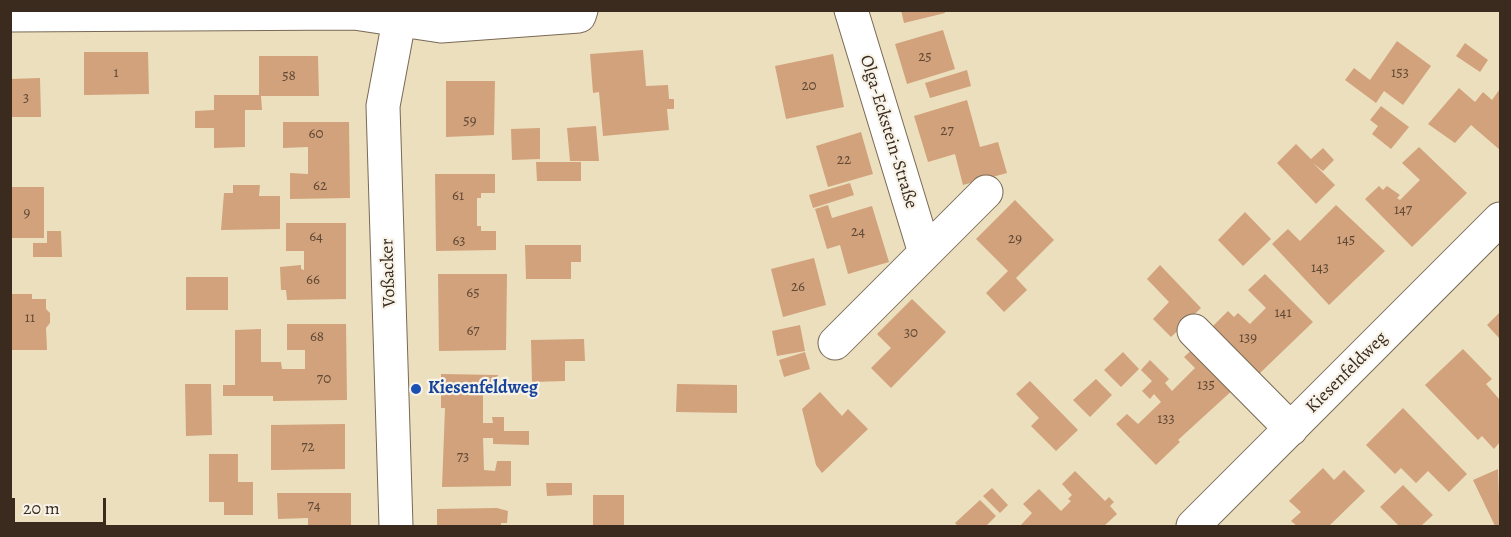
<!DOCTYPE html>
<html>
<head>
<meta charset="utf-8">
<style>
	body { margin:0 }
	#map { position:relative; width:1511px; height:537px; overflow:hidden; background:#ecdfbe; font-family:Alegreya,serif }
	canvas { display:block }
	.frame { position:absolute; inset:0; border:12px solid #3b2a1e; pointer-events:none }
	.scale { position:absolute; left:12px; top:498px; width:94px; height:27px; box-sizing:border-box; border:3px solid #3b2a1e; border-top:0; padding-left:8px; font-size:18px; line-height:21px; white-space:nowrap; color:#3b2a1e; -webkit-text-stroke:4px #f7f3e8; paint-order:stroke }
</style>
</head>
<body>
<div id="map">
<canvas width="1511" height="537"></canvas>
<div class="frame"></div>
<div class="scale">20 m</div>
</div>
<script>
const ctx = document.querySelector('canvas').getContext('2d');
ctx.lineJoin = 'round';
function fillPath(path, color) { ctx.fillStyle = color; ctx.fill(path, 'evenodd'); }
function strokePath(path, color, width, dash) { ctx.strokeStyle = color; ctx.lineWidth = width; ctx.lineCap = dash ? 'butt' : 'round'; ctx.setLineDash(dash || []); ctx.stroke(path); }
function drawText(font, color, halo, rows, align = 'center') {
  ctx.font = font + ' Alegreya,serif'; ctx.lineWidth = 4.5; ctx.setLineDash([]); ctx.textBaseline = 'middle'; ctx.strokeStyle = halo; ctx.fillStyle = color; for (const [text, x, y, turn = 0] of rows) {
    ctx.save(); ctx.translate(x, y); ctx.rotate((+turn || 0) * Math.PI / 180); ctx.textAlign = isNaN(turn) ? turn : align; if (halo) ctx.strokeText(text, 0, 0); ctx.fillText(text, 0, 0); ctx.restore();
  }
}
const building = new Path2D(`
	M901 10H944L945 13 904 23Z
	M943 30 955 69 907 84 895 44Z
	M1397 41 1431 66 1403 105 1384 91 1376 103 1345 80 1354 68 1370 80Z
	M1465 43 1488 60 1480 72 1456 56Z
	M643 50 646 86 668 85 669 99H674V109H667L669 130 603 136 599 92 593 93 590 54Z
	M84 52H148L149 94 84 95Z
	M833 54 844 107 786 119 775 66Z
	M259 56H318L319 96H261L262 110H245V147L214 148V128H195V111L214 110V95H259Z
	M967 70 971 86 930 98 925 83Z
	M40 78 41 117H10V79Z
	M446 81H495L494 135 446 137Z
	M1459 88 1475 102 1483 92 1492 100 1500 89V150L1471 125 1455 143 1428 124Z
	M967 100 980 147 998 142 1007 173 963 185 955 154 928 162 914 116Z
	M1381 106 1409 127 1391 149 1372 134 1378 126 1370 120Z
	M283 122H349L350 198 290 199V173L308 174V147L283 148Z
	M596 126 599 161H570L567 128Z
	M540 128V159L512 160 511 129Z
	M861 132 873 174 828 187 816 146Z
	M1296 144 1311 159 1323 148 1334 160 1323 171 1313 163 1335 185 1316 204 1277 163Z
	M1419 147 1467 193 1412 247 1365 199 1379 186 1383 190 1387 186 1400 195 1397 198 1400 200 1420 180 1402 163Z
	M536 162H581V181H537Z
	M435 174H495V193H481V198H477V226H481V231H496V250L436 251Z
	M850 183 854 195 813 208 809 195Z
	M233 185H260L259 196H280V229L221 230 224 193H233Z
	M10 187H44V238H10Z
	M1015 200 1054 240 1016 278 1027 290 1004 312 986 293 1008 271 976 239Z
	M828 205 832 218 872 206 889 262 848 274 840 245 827 249 815 209Z
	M1336 205 1385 251 1329 305 1272 244 1288 229 1300 241Z
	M1245 212 1271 239 1243 266 1218 240Z
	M286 223H346V299L287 300 286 290H281L280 267 301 265V269L304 270V251H286Z
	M47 231H61L62 257H33V243H47Z
	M525 245H581V262H571V279H526Z
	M814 258 826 305 783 317 771 269Z
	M1160 265 1201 308 1171 337 1153 319 1169 302 1147 279Z
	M438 274H507L506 350 439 351Z
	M1265 274 1313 322 1258 375 1211 328 1228 311 1234 317 1238 313 1250 324 1266 308 1248 290Z
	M186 277H228V310H186Z
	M10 294H32V299H46V309L50 313V323L46 328 47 350H10Z
	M912 299 946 332 891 388 871 368 891 348 877 334Z
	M1500 312V339L1487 325Z
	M287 324H346L347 400 273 401V396H223V385H235V330L261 329V362H281L282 369H305V350H287Z
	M800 325 805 351 777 356 772 331Z
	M584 339 585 361H565V381L532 382 531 340Z
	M1195 347 1236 387 1178 440 1180 442 1156 465 1116 424 1127 414 1138 424 1161 402 1154 394 1150 399 1142 391 1152 381 1141 370 1150 360 1169 379 1165 383 1172 391 1195 368 1184 357Z
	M1463 349 1492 379 1486 384 1500 400V442L1494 449 1482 436 1478 440 1425 385Z
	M805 352 810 369 784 377 779 360Z
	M1123 352 1139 369 1121 387 1104 370Z
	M441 374 498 375V391H483V423H493L492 417H504V431H529V445L493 444V438H483L484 470 495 471 497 461H511V486L442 487 445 408H441Z
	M1096 379 1112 395 1090 417 1073 400Z
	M1030 381 1078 430 1056 451 1031 426 1039 418 1016 394Z
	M185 384H211L212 435 186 436Z
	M677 384 737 385V413L676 412Z
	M820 392 842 416 848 409 868 429 822 473 816 465 802 409Z
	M1403 408 1467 474 1449 492 1428 471 1416 483 1401 468 1395 474 1366 445Z
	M345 424V469L271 470V425Z
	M209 454H238V482H253V515H224V502H209Z
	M1323 468 1334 480 1344 470 1365 491 1329 526H1297L1291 521 1301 512 1289 501Z
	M1498 469 1500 526H1495L1473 480Z
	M1075 471 1105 501 1109 497 1114 502 1110 506 1117 514 1104 526H1023L1021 525 1032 513 1023 504 1039 489 1061 511 1071 501 1068 499 1072 495 1062 484Z
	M546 483H572V495L547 496Z
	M1403 485 1433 515 1421 526H1399L1380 507Z
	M992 488 1008 505 1000 513 983 496Z
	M277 493H351V526H308V518L278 519Z
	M593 495H624V526H593Z
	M980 500 996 516 986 526H958L955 523Z
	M497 508 508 511 507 523H501V526H437V509Z`);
const minor = new Path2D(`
	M851 10 925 253
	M10 15 354 13 441 26 579 16 581 10
	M1194 331 1291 429
	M835 343 986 192
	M396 526 383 106 401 10
	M1193 526 1500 219`);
const markers = [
	[416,389,6,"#1a4fb4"]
];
const numberNames = [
	["25",925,57],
	["1",116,73],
	["153",1400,73],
	["58",289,76],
	["20",809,86],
	["3",26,98],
	["59",470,121],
	["27",947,131],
	["60",316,134],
	["22",844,160],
	["62",320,186],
	["61",458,196],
	["147",1403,210],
	["9",27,213],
	["24",858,232],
	["64",316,237],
	["29",1015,239],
	["145",1346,240],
	["63",459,241],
	["143",1320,268],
	["66",313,280],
	["26",798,287],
	["65",473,293],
	["141",1283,313],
	["11",30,318],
	["67",473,331],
	["30",911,333],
	["68",317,337],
	["139",1248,338],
	["70",324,379],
	["135",1206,385],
	["133",1166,419],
	["72",308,447],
	["73",463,457],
	["74",314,506]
];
const streetNames = [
	["Olga-Eckstein-Straße",888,132,73],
	["Voßacker",389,273,-92],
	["Kiesenfeldweg",1347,373,-45]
];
const transitNames = [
	["Kiesenfeldweg",428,389]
];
fillPath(building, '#d1a27b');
strokePath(minor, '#796956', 35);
strokePath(minor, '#fff', 33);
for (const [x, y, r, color] of markers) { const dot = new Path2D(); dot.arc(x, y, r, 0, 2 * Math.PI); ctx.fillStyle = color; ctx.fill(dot); strokePath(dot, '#f7f3e8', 2); }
drawText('15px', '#604835', null, numberNames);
drawText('18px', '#3b2a1e', '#f7f3e8', streetNames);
drawText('bold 18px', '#164399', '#f7f3e8', transitNames, 'left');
</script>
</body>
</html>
